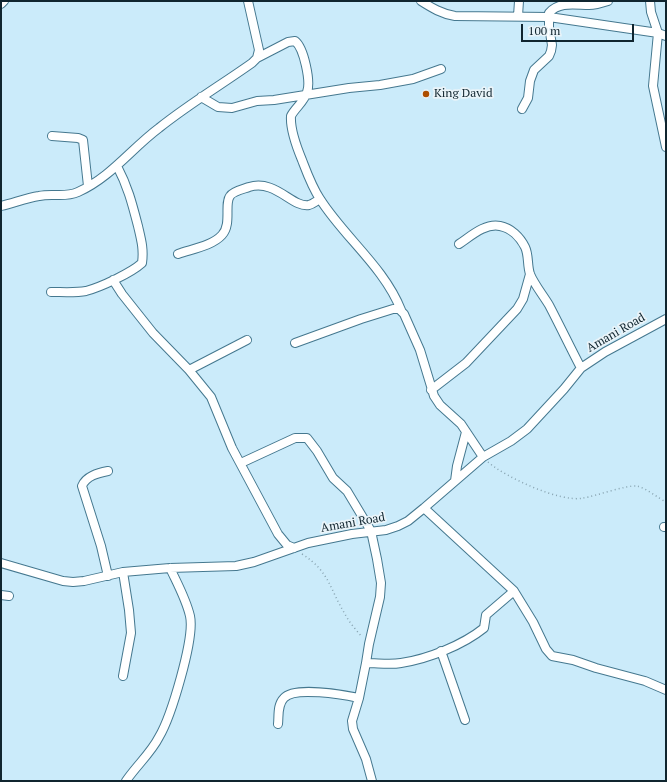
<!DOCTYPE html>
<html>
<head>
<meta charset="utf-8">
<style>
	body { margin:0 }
	#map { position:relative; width:667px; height:782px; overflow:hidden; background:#cbebfa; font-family:"PT Serif",serif }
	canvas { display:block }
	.frame { position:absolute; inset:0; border:2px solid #10252f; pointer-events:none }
	.scale { position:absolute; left:521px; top:24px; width:113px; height:18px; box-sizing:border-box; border:2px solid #10252f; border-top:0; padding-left:5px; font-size:12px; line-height:14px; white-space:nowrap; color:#10252f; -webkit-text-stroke:3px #eaf4f9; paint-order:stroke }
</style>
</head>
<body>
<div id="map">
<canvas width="667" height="782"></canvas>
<div class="frame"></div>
<div class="scale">100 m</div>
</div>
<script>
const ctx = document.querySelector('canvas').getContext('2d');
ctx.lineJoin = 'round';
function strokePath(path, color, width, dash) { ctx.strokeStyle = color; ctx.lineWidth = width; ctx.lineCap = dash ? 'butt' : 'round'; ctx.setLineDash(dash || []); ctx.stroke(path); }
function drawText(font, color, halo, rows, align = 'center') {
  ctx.font = font + ' "PT Serif",serif'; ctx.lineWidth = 3.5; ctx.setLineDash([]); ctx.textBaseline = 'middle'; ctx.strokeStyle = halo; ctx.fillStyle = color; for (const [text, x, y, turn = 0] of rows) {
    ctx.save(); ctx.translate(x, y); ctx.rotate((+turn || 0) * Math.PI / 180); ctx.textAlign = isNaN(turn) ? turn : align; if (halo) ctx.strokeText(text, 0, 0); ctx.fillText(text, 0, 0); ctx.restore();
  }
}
const path = new Path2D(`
	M488 462C505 477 561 503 583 498 596 496 626 485 637 486 646 488 658 498 666 502
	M302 554C330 572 329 588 345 614 349 622 356 630 362 637`);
const minor = new Path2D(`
	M421 1C432 8 442 14 455 16L549 17 658 33 666 36
	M650 1 651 12 658 33 653 86 666 147
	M1 4 4 1
	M518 16 519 1
	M257 58 288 42 295 41C304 48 311 82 307 92 305 101 295 108 291 116 290 130 297 148 302 160 307 173 312 187 320 199 344 237 384 267 401 310
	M201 97 218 107 232 108 257 101 274 100 349 88 380 85 413 79 441 69
	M522 109 528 98 530 81 534 70 549 56 551 51 552 45 549 27V13C559 1 576 5 589 5 595 5 602 3 608 1
	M52 136 78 138 83 140 88 186
	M1 206C14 203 26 198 39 196 53 193 65 198 78 192 110 178 132 148 159 128 189 104 221 85 252 63L257 58 259 50 248 1
	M459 244C471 236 485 223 500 226 511 228 520 237 525 247 529 255 527 265 530 274 534 284 543 295 549 305 560 326 570 347 581 368
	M178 254C192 249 212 246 222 235 232 224 224 204 230 196 233 191 244 189 249 187 276 179 292 208 309 205 313 204 316 201 320 199
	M113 280 122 294 153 333 189 370 211 397 232 448 278 534 287 545 294 548
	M51 292C62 292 76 293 86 291 101 287 131 273 142 263 144 249 141 239 138 226 132 203 128 187 117 166
	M295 343 361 319 393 309H399L404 314 420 350 434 396 440 405 461 424 483 457
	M189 370 247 340
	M431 390 466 363 517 309 523 299 530 274
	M241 463 295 438H307L317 451 333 478 347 491 371 531 377 559 381 583 380 597 369 644 366 663 359 698 352 721 353 729 366 759 372 781
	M455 481 457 466 466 432
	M424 508 514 591 533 622 546 649 552 656 573 660 596 668 645 681 666 690
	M664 527H666
	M1 563 63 581 73 582 84 581 123 572 170 568 236 566 254 562 308 543 352 534 386 530 398 526 408 521 424 508 483 457 511 441 527 429 564 389 581 368 605 352 666 319
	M123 572 129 610 131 633 123 676
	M108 576 101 546 82 486C86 476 98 473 108 471
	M1 595 9 596
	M441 651 465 720
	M366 663C378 663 390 665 401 663 428 659 463 645 484 628L486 615 514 591
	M278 724C279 716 277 705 284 698 294 686 344 695 359 698
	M126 781C136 766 151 753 159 737 171 717 195 638 190 616 186 599 177 583 170 568`);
const markers = [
	[426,94,4,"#ad4e00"]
];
const poiNames = [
	["King David",434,94]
];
const streetNames = [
	["Amani Road",616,333,-30],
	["Amani Road",353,523,-10]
];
strokePath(minor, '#45788f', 10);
strokePath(path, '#86a2af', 1.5, [1, 3]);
strokePath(minor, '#fff', 8);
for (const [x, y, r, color] of markers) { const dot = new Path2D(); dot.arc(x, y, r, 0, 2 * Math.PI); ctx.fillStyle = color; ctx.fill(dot); strokePath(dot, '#eaf4f9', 1.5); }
drawText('12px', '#10252f', '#eaf4f9', poiNames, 'left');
drawText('12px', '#10252f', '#eaf4f9', streetNames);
</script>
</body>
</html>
